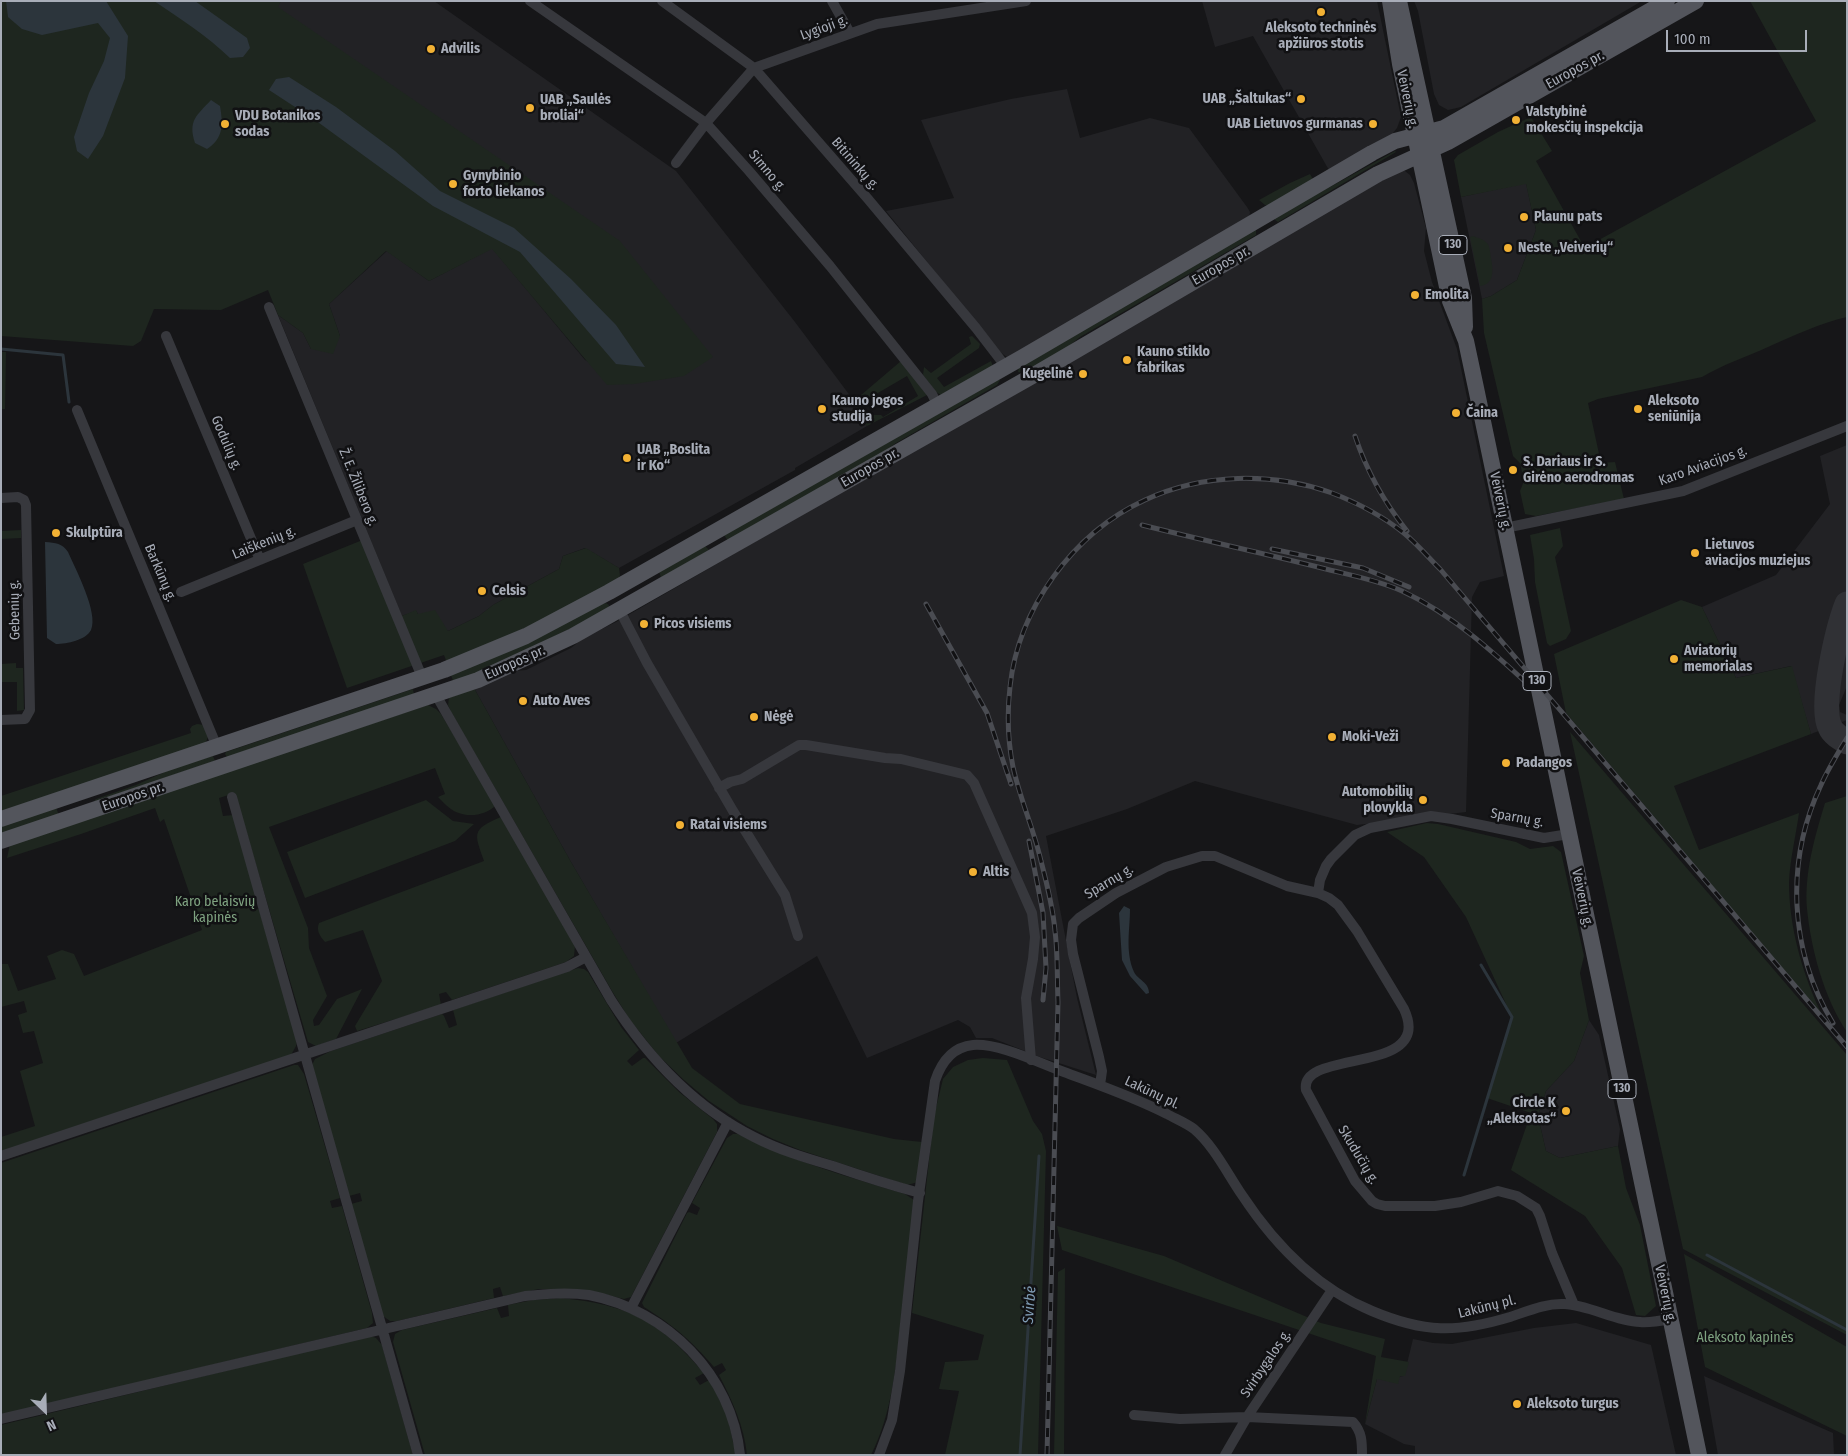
<!DOCTYPE html>
<html>
<head>
<meta charset="utf-8">
<style>
	body { margin:0 }
	#map { position:relative; width:1848px; height:1456px; overflow:hidden; background:#161618; font-family:"Fira Sans Condensed",sans-serif }
	canvas { display:block }
	.frame { position:absolute; inset:0; border:2px solid #a8adb8; pointer-events:none }
	.north { position:absolute; left:20px; top:1386px; width:50px; height:50px; -webkit-text-stroke:4px #111113; paint-order:stroke; rotate:156deg; font-size:14px; font-weight:700; line-height:20px; text-align:center; color:#a8adb8 }
	.north::after { content:''; display:block; margin:auto; width:18px; height:22px; background:#a8adb8; clip-path:polygon(50% 0,100% 100%,50% 72%,0 100%) }
	.scale { position:absolute; left:1666px; top:30px; width:141px; height:22px; box-sizing:border-box; border:2px solid #a8adb8; border-top:0; padding-left:6px; font-size:15px; line-height:18px; white-space:nowrap; color:#a8adb8; -webkit-text-stroke:4px #111113; paint-order:stroke }
</style>
</head>
<body>
<div id="map">
<canvas width="1848" height="1456"></canvas>
<div class="frame"></div>
<div class="north">N</div>
<div class="scale">100 m</div>
</div>
<script>
const ctx = document.querySelector('canvas').getContext('2d');
ctx.lineJoin = 'round';
function fillPath(path, color) { ctx.fillStyle = color; ctx.fill(path, 'evenodd'); }
function strokePath(path, color, width, dash) { ctx.strokeStyle = color; ctx.lineWidth = width; ctx.lineCap = dash ? 'butt' : 'round'; ctx.setLineDash(dash || []); ctx.stroke(path); }
function drawText(font, color, halo, rows, align = 'center') {
  ctx.font = font + ' "Fira Sans Condensed",sans-serif'; ctx.lineWidth = 5; ctx.setLineDash([]); ctx.textBaseline = 'middle'; ctx.strokeStyle = halo; ctx.fillStyle = color; for (const [text, x, y, turn = 0] of rows) {
    ctx.save(); ctx.translate(x, y); ctx.rotate((+turn || 0) * Math.PI / 180); ctx.textAlign = isNaN(turn) ? turn : align; if (halo) ctx.strokeText(text, 0, 0); ctx.fillText(text, 0, 0); ctx.restore();
  }
}
const built = new Path2D(`
	M281 1H434L676 171 795 322 854 401 867 426 795 468V470L619 568 585 548 563 556 559 569 493 605 479 616 448 631 418 614 416 611 402 616 278 315 303 333 311 349 340 336 329 304 387 251 429 281 492 248 585 360 634 384 277 7Z
	M1202 1H1377L1401 117 1397 128 1389 138 1330 172 1253 36 1215 47Z
	M1414 1H1642L1461 107 1448 110 1439 105 1434 94 1418 11Z
	M1067 89 1080 138 1150 118 1189 128 1247 207 1250 212 1249 219 1008 358 999 351 886 211 954 198 921 120 1011 99Z
	M1400 170 1405 171 1410 175 1414 183 1426 228 1424 251 1432 282 1457 349 1504 576 1480 582 1472 597 1466 812 1357 825 1195 781 1127 809 1046 836 1077 998 1096 1075 1040 1057 992 1038H976L970 1027 958 1020 867 1058 817 956 676 1043 571 862 474 688 515 671 526 670 571 648 585 637 616 622Z
	M1526 183 1536 230 1517 280 1491 296 1482 299 1461 197Z
	M1847 445V686L1839 705 1840 712 1847 715V720L1811 734 1791 666 1736 678 1702 607 1776 575 1830 504 1820 456Z
	M1589 1020 1599 1035 1620 1129 1618 1146 1560 1158 1546 1151 1538 1116 1546 1091 1574 1061Z
	M1576 1323 1651 1345 1676 1455H1415V1446L1404 1444 1365 1424 1377 1379 1404 1376 1413 1339 1433 1343 1452 1344 1534 1328Z
	M1704 1376 1833 1433 1834 1455H1718Z`);
const green = new Path2D(`
	M1 1H281L278 7 620 241 713 357 684 376 634 384 607 385 492 249 429 281 386 251 329 304 340 336 333 354 311 349 303 333 278 315 268 290 221 310 154 309 141 341 133 346 1 336Z
	M1750 1H1847V317C1820 323 1793 336 1768 347 1746 357 1722 365 1702 377L1598 399 1588 403 1601 463 1615 462 1624 499 1536 516 1525 514 1520 491 1524 481 1520 463 1513 456 1484 333 1482 299 1491 296 1517 280 1536 230 1526 184 1461 197 1454 160 1458 155 1498 132 1531 117 1552 151 1536 161 1582 243 1586 247 1816 121Z
	M1395 151 1396 152 1278 222 1275 220V216L1341 181Z
	M1310 174 1314 181 1272 206 1265 205 1259 200 1290 183Z
	M1253 229 1256 230V235L1080 337 1064 350 1024 373 1018 372 1019 366Z
	M1473 236C1478 238 1483 239 1487 243 1490 247 1490 253 1491 258 1493 270 1495 284 1480 286L1470 237Z
	M972 336 980 344 979 348 937 378 944 387 991 361 993 366 941 395 936 392 923 375 924 367 931 373 971 344 969 337Z
	M1 352H6L5 409H1Z
	M901 361 927 395 867 426 863 421 869 415H881L883 417 918 396 907 376 871 397 860 415 854 401Z
	M996 380H1000L997 385 896 443 855 472 728 541 724 535Z
	M1560 528 1563 546 1555 557 1571 631 1566 639 1550 646 1547 643 1535 582 1534 559 1530 535Z
	M21 530V538L1 539V531Z
	M365 539 397 618 416 610 418 614 435 610 448 631 479 616 493 605 559 569 563 556 586 548 619 568 620 575 618 580 570 608 447 663 444 655 347 688 303 564Z
	M705 546 709 550 661 578 659 571Z
	M1681 600 1702 607 1736 678 1792 666 1811 734 1674 786 1699 850 1799 813C1796 835 1790 859 1789 882 1789 927 1802 972 1821 1013L1566 713 1554 654Z
	M606 603 609 605 608 611 454 683 450 673 602 604Z
	M16 663V668H23L24 710 17 711V682H1V664Z
	M474 688 571 862 692 1068 740 1104 894 1139 922 1142 918 1182 907 1185 800 1150 773 1139 747 1126 709 1101 684 1080 659 1056 630 1020 612 991 451 712 448 705 449 698Z
	M413 689 414 695 227 757 225 754 226 752Z
	M428 705 436 709 441 714 496 805C487 815 469 818 456 812 449 809 443 802 438 797L445 794 435 768 269 827 308 928 309 948 327 996 313 1020 314 1026 319 1025 337 999 362 989 336 1039 316 1046 308 1042 235 793 219 798 223 816 233 815 257 898 247 902 250 910 259 909 297 1041 296 1046 291 1055 3 1153 1 1150V1137L35 1126 20 1071 43 1063 34 1031 23 1033 18 1015 27 1012 24 1001 1 1007V964H8L18 991 56 979 47 956 62 950 74 954 84 976 202 930 164 819 160 822 155 808 81 834 7 858 10 844Z
	M197 724C205 724 206 728 209 735L205 744 1 813V796L191 733 190 729 192 726Z
	M1570 732 1847 1055V1335L1683 1249Z
	M213 756 215 761 93 802 96 799 136 785 180 765Z
	M1847 796V1032C1824 998 1811 949 1807 909 1804 873 1815 836 1825 803Z
	M426 800 453 821 474 824 455 841 305 898 287 852Z
	M56 807 59 816 1 836V825Z
	M501 817 575 946 574 956 566 962 452 1000 446 992 439 994 441 1005 357 1031 355 1026 382 981 363 930 325 942C320 936 316 931 319 923L484 861C475 834 470 830 501 817Z
	M1427 823 1438 824 1516 842 1530 849 1553 846 1561 852 1584 956 1580 973 1589 1020 1574 1061 1546 1091 1538 1116 1546 1151 1560 1158 1618 1146 1626 1188 1640 1225 1656 1306 1645 1316 1636 1315 1622 1268 1585 1216 1511 1170 1531 1113 1487 1098 1512 1017 1466 917 1424 857 1387 832Z
	M578 968 584 969 588 972 621 1027 639 1050 627 1061 632 1066 643 1058H645L679 1092 713 1119 717 1124V1132L631 1297 624 1299 591 1291 567 1289H539L503 1296 500 1287 493 1289 494 1298 397 1321H390L383 1316 351 1204 362 1201 360 1193 349 1196 312 1065 315 1059 331 1051 442 1014 444 1016 449 1028 457 1025 453 1010Z
	M983 1058 1007 1060 1033 1121 1042 1134 1046 1151 1038 1455H945L959 1391 939 1389 945 1362 978 1360 984 1335 912 1313 934 1116 943 1079 953 1067 968 1060Z
	M294 1065H298L304 1074 340 1198 330 1201 332 1208 342 1206 372 1313 373 1323 367 1328 1 1415V1163Z
	M733 1134H738C791 1161 849 1177 905 1194L914 1200C910 1240 905 1281 901 1321 896 1366 892 1414 871 1455H747C744 1426 732 1400 719 1375L726 1370 722 1363 714 1367C691 1340 674 1326 644 1307L642 1303 687 1213 689 1212 697 1215 700 1208 692 1203 727 1138Z
	M1057 1226 1164 1256 1321 1323 1385 1339 1381 1357 1409 1362 1405 1376H1400L1398 1384 1377 1379 1365 1424 1376 1356 1062 1250Z
	M1684 1254 1847 1347V1436L1705 1367Z
	M1065 1268 1064 1455H1054L1058 1272Z
	M561 1298C630 1305 659 1321 704 1373L695 1378 700 1385 709 1380 727 1414 736 1455H425L393 1342 395 1334 402 1330 497 1308 501 1318 509 1316 508 1305 533 1300Z
	M370 1336 376 1338 382 1345 413 1455H1V1425Z`);
const water = new Path2D(`
	M6 1H106L128 36 125 78 103 136 88 159 77 151 74 137 89 93 104 61 110 38 98 23 42 35 22 29 8 17Z
	M154 1H195L247 38 250 48 243 57 230 58C207 36 181 19 154 1Z
	M289 77 336 107 395 151 440 191 514 228 571 279 616 325 645 367 616 364 520 252 433 206 315 120 269 90 276 79Z
	M211 100 220 106C223 124 224 138 207 149L195 143C188 121 196 116 211 100Z
	M45 542C56 543 62 543 68 552 75 568 99 613 91 630 86 640 67 644 56 644L47 638Z
	M1124 906 1130 909C1130 930 1125 951 1134 972 1138 980 1149 982 1149 993L1146 994 1130 976 1122 960 1119 913Z`);
const stream = new Path2D(`
	M1 349 63 355 69 402
	M1464 1175 1512 1017 1481 965
	M1707 1255 1847 1330
	M1020 1455 1039 1156`);
const taxiway = new Path2D(`
	M1847 604C1838 627 1819 706 1830 727 1833 734 1840 738 1847 742`);
const street = new Path2D(`
	M530 1 706 123 749 171 830 266 932 394 938 406
	M662 1 754 68 868 199 976 328 1006 367
	M832 1 850 33
	M676 163 706 123 754 68 877 24 1026 1
	M269 307 422 677
	M166 336 260 560
	M77 410 217 747
	M1 498 18 497 24 500 26 505 30 710 25 719 1 720
	M1505 528 1683 491 1847 426
	M181 592 357 520
	M620 611 647 663 733 811 785 895 798 936
	M436 695 611 1000C647 1056 694 1107 754 1137 779 1150 806 1158 833 1166 862 1176 890 1185 920 1193
	M719 788 730 782 742 779 799 745H806L885 758 901 759 967 775 974 783 1032 913 1035 937 1033 959 1026 998 1031 1060
	M232 797 418 1455
	M1318 893 1320 880 1326 866 1331 859 1355 835 1370 828 1431 816 1452 819 1544 838 1569 834
	M1100 1085 1102 1071 1099 1057 1073 954 1071 940 1073 924 1079 918 1116 893 1166 867 1202 856H1215L1287 886 1318 893 1329 898 1338 905 1357 931 1404 1009C1435 1076 1299 1048 1306 1090L1355 1181 1372 1201 1377 1204 1385 1206H1435L1461 1202 1498 1191 1517 1196 1536 1208 1540 1216 1552 1253 1574 1305
	M1 1156 567 967 586 957
	M631 1308 728 1122
	M1134 1415 1180 1419 1247 1417 1353 1422C1362 1432 1362 1442 1362 1455
	M1 1419 525 1296C546 1294 567 1292 589 1295 667 1310 732 1375 740 1455
	M879 1455 892 1420 900 1371 918 1201 935 1081C941 1063 952 1047 973 1045 999 1043 1039 1063 1064 1072 1099 1085 1134 1097 1167 1114 1176 1119 1186 1123 1194 1129 1214 1146 1227 1173 1242 1195 1275 1245 1316 1288 1372 1311 1424 1333 1457 1333 1510 1317 1528 1311 1546 1303 1564 1304 1590 1305 1614 1321 1640 1322 1650 1323 1660 1321 1670 1319
	M1225 1455 1247 1417 1332 1290`);
const primary = new Path2D(`
	M1390 1 1400 64 1450 301 1466 341 1476 388 1699 1455
	M1399 1 1464 298 1465 327
	M1 819 444 670 526 636 609 592 1023 357 1372 153 1395 141 1444 128 1667 1
	M1 841 478 680 573 636 1034 375 1378 174 1448 142 1696 1`);
const rail = new Path2D(`
	M1355 436C1367 472 1384 502 1407 531
	M1142 525C1202 540 1262 553 1322 568 1349 575 1378 580 1402 591 1453 615 1492 651 1532 688
	M1272 549 1363 568 1409 587
	M926 604 987 713 1011 784
	M1029 841 1043 913 1046 968 1043 1000
	M1833 1023C1789 951 1785 861 1821 785 1828 769 1838 753 1847 738
	M1047 1455 1058 1002C1057 979 1058 955 1055 931 1053 908 1047 884 1041 861 1034 830 1020 799 1013 767 1008 742 1007 713 1010 687 1018 609 1073 533 1145 500 1203 473 1272 472 1332 493 1358 503 1384 517 1405 534 1418 545 1429 558 1440 569L1847 1047`);
const markers = [
	[1321,12,5,"#f2b134"],
	[431,49,5,"#f2b134"],
	[1301,99,5,"#f2b134"],
	[530,108,5,"#f2b134"],
	[1516,120,5,"#f2b134"],
	[225,124,5,"#f2b134"],
	[1373,124,5,"#f2b134"],
	[453,184,5,"#f2b134"],
	[1524,217,5,"#f2b134"],
	[1508,248,5,"#f2b134"],
	[1415,295,5,"#f2b134"],
	[1127,360,5,"#f2b134"],
	[1083,374,5,"#f2b134"],
	[822,409,5,"#f2b134"],
	[1638,409,5,"#f2b134"],
	[1456,413,5,"#f2b134"],
	[627,458,5,"#f2b134"],
	[1513,470,5,"#f2b134"],
	[56,533,5,"#f2b134"],
	[1695,553,5,"#f2b134"],
	[482,591,5,"#f2b134"],
	[644,624,5,"#f2b134"],
	[1674,659,5,"#f2b134"],
	[523,701,5,"#f2b134"],
	[754,717,5,"#f2b134"],
	[1332,737,5,"#f2b134"],
	[1506,763,5,"#f2b134"],
	[1423,800,5,"#f2b134"],
	[680,825,5,"#f2b134"],
	[973,872,5,"#f2b134"],
	[1566,1111,5,"#f2b134"],
	[1517,1404,5,"#f2b134"]
];
const shields = [
	[1453,245,28],
	[1537,681,28],
	[1622,1089,28]
];
const shieldNames = [
	["130",1453,245],
	["130",1537,681],
	["130",1622,1089]
];
const streetNames = [
	["Lygioji g.",824,28,-20],
	["Europos pr.",1575,70,-29],
	["Veiverių g.",1407,99,78],
	["Bitininkų g.",855,164,49],
	["Simno g.",767,171,50],
	["Europos pr.",1221,266,-30],
	["Godulių g.",226,443,67],
	["Karo Aviacijos g.",1703,466,-20],
	["Europos pr.",870,468,-30],
	["Ž. E. Žilibero g.",358,487,68],
	["Veiverių g.",1500,501,78],
	["Laiškenių g.",264,543,-22],
	["Barkūnų g.",160,573,67],
	["Gebenių g.",15,610,-91],
	["Europos pr.",515,663,-24],
	["Europos pr.",133,797,-19],
	["Sparnų g.",1517,818,10],
	["Sparnų g.",1109,882,-31],
	["Veiverių g.",1582,898,78],
	["Lakūnų pl.",1152,1093,25],
	["Skudučių g.",1358,1155,59],
	["Veiverių g.",1665,1294,78],
	["Lakūnų pl.",1487,1307,-14],
	["Svirbygalos g.",1266,1364,-56]
];
const poiNames = [
	["Aleksoto techninės",1321,28,"center"],
	["apžiūros stotis",1321,44,"center"],
	["Advilis",441,49],
	["UAB „Šaltukas“",1291,99,"right"],
	["UAB „Saulės",540,100],
	["broliai“",540,116],
	["Valstybinė",1526,112],
	["mokesčių inspekcija",1526,128],
	["VDU Botanikos",235,116],
	["sodas",235,132],
	["UAB Lietuvos gurmanas",1363,124,"right"],
	["Gynybinio",463,176],
	["forto liekanos",463,192],
	["Plaunu pats",1534,217],
	["Neste „Veiverių“",1518,248],
	["Emolita",1425,295],
	["Kauno stiklo",1137,352],
	["fabrikas",1137,368],
	["Kugelinė",1073,374,"right"],
	["Kauno jogos",832,401],
	["studija",832,417],
	["Aleksoto",1648,401],
	["seniūnija",1648,417],
	["Čaina",1466,413],
	["UAB „Boslita",637,450],
	["ir Ko“",637,466],
	["S. Dariaus ir S.",1523,462],
	["Girėno aerodromas",1523,478],
	["Skulptūra",66,533],
	["Lietuvos",1705,545],
	["aviacijos muziejus",1705,561],
	["Celsis",492,591],
	["Picos visiems",654,624],
	["Aviatorių",1684,651],
	["memorialas",1684,667],
	["Auto Aves",533,701],
	["Nėgė",764,717],
	["Moki-Veži",1342,737],
	["Padangos",1516,763],
	["Automobilių",1413,792,"right"],
	["plovykla",1413,808,"right"],
	["Ratai visiems",690,825],
	["Altis",983,872],
	["Circle K",1556,1103,"right"],
	["„Aleksotas“",1556,1119,"right"],
	["Aleksoto turgus",1527,1404]
];
const parkNames = [
	["Karo belaisvių",215,902],
	["kapinės",215,918],
	["Aleksoto kapinės",1745,1338]
];
const waterNames = [
	["Svirbė",1030,1305,-86]
];
fillPath(built, '#222225');
fillPath(green, '#1e261f');
fillPath(water, '#2c353c');
strokePath(stream, '#2c353c', 3);
strokePath(taxiway, '#303135', 25);
strokePath(street, '#37383d', 10);
strokePath(primary, '#53555c', 16);
strokePath(rail, '#4a4c52', 5);
strokePath(rail, '#111113', 3, [9]);
for (const [x, y, r, color] of markers) { const dot = new Path2D(); dot.arc(x, y, r, 0, 2 * Math.PI); ctx.fillStyle = color; ctx.fill(dot); strokePath(dot, '#111113', 2); }
for (const [x, y, w] of shields) { const box = new Path2D(); box.roundRect(x - w / 2, y - 9.5, w, 19, 4); ctx.fillStyle = '#111113'; ctx.fill(box); strokePath(box, '#a8adb8', 1); }
drawText('bold 12px', '#a8adb8', null, shieldNames);
drawText('14px', '#a8adb8', '#111113', streetNames);
drawText('bold 14px', '#a8adb8', '#111113', poiNames, 'left');
drawText('14px', '#7fa381', '#111113', parkNames);
drawText('italic 15px', '#7f9bb3', '#111113', waterNames);
</script>
</body>
</html>
